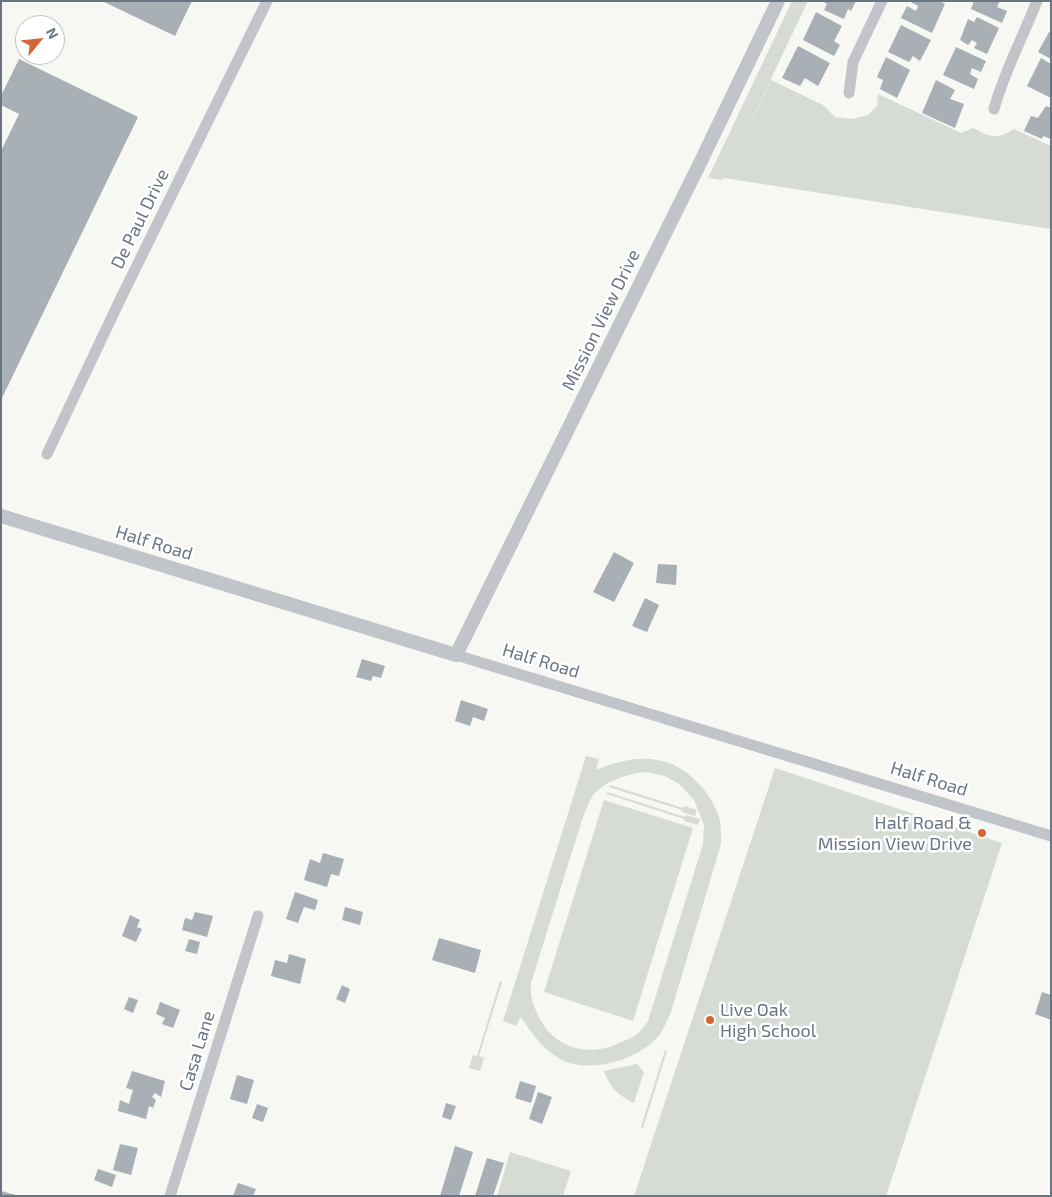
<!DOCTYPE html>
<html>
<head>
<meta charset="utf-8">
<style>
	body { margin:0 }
	#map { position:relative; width:1052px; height:1197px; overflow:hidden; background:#f7f7f4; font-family:"Exo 2",sans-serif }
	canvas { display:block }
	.frame { position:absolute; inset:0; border:2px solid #687683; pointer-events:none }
	.north { position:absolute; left:15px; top:15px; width:50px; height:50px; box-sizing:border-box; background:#fff; border:1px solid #c3c8cd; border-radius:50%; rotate:62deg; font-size:14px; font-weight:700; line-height:20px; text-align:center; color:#687683 }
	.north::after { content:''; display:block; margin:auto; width:18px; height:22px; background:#d76434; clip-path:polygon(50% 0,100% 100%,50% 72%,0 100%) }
</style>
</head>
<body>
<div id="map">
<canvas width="1052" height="1197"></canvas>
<div class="frame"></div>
<div class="north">N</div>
</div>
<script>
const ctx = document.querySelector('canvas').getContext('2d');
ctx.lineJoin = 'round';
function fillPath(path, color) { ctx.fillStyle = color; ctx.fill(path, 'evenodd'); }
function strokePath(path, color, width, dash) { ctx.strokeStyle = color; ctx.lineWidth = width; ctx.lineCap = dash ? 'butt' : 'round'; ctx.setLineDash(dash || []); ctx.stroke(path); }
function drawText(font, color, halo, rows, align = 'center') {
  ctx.font = font + ' "Exo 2",sans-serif'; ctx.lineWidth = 5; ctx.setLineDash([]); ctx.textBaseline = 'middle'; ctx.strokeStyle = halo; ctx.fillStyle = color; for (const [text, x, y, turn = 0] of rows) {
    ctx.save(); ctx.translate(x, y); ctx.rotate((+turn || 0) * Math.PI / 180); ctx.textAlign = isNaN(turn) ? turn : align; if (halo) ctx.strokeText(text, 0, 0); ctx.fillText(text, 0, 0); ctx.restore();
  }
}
const green = new Path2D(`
	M792 1H808L728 169 771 80 823 105 835 117 852 119 868 115 877 106 878 94 961 133 973 128C990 137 997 140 1014 129L1051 146V229L724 178 722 180 708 178Z
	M586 756 599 759 596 770C633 754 670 752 699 784 708 793 717 808 720 821 721 828 721 837 721 844L670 1015C666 1021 664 1030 659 1035 640 1060 589 1075 560 1059 543 1049 531 1033 521 1017L516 1026 503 1021ZM646 772 665 776 679 784 694 800 704 825 703 844 648 1021C645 1025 642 1030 638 1033 634 1037 627 1040 621 1042 588 1059 552 1048 537 1013 532 1002 530 995 531 983L582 820C585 812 589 801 594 794 605 781 630 773 646 772Z
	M775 768 1002 843 886 1196H634Z
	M610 785 683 808 684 806 697 810 695 816 682 812V810L609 787Z
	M607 792 685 817 686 815 700 819 698 825 684 821V819L607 794Z
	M604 800 693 828 633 1021 544 992Z
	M500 981 502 982 479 1056 484 1058 480 1071 469 1068 473 1055 477 1056Z
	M665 1050 667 1051 643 1128 641 1127Z
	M637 1064 644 1072 634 1103C618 1095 610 1088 604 1071Z
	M510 1152 571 1171 563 1196H497Z`);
const building = new Path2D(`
	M102 1H192L175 36Z
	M822 1H856L851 11 848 9 844 19 824 10 827 4Z
	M909 1H939L945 4 932 33 901 18 907 6 916 11 918 6Z
	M974 1H1000L997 7 1007 11 1002 23 971 9Z
	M816 12 842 26 834 41 840 45 834 56 803 40Z
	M977 17 999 28 987 54 974 48 977 43 972 40 968 45 960 40 968 19 974 22Z
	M901 25 931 40 920 61 913 56 909 62 888 52Z
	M1049 32 1051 33V59L1038 52Z
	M798 46 830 63 818 86 805 78 800 86 782 78Z
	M956 47 986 61 981 72 972 68 970 74 978 79 974 89 943 75Z
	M886 57 910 70 897 98 880 89 883 80 877 77Z
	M1041 58 1051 64V98L1027 86Z
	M19 59 138 117 1 400V151L19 114 1 105V96Z
	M936 80 955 90 950 99 964 104 955 128 922 113Z
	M1046 106 1051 108V139L1043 136 1042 139 1024 131 1031 116 1038 118Z
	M614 552 634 563 614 602 593 592Z
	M658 564 677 565 676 585 656 583Z
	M645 598 659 605 647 632 632 626Z
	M362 659 385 666 381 678 373 676 371 681 356 677Z
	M461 700 488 709 484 721 473 717 470 726 455 721Z
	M323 853 344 859 339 876 331 874 327 887 304 880 310 859 320 863Z
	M295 892 318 900 315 910 304 907 298 923 286 919Z
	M345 907 363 912 360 925 342 920Z
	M195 912 213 916 207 937 182 930 185 918 192 920Z
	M130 915 140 920 137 927 142 929 136 942 122 936Z
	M439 938 481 950 475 973 432 960Z
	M189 939 200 942 197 954 185 951Z
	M289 954 306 959 300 984 271 976 275 960 287 963Z
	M342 985 350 989 345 1003 336 999Z
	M1042 992 1051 995V1020L1035 1014Z
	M129 997 138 1000 133 1013 124 1009Z
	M160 1002 180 1010 173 1028 162 1024 165 1018 156 1014Z
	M132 1071 165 1081 161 1097 155 1093 152 1097 156 1100 153 1108 149 1106 146 1119 118 1111 120 1100 129 1104 133 1090 126 1088Z
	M237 1075 254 1080 247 1104 230 1099Z
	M520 1081 536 1086 531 1103 515 1098Z
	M538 1092 552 1097 542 1124 529 1119Z
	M446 1103 456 1106 451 1120 442 1117Z
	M257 1104 268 1108 263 1122 252 1118Z
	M120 1144 138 1148 131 1175 113 1170Z
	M455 1146 473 1152 459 1196H440Z
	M487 1158 504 1163 493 1196H475Z
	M98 1169 116 1175 112 1187 94 1180Z
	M238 1183 256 1189 253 1196H233Z
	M1 1191 16 1195V1196H1Z`);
const minor = new Path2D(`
	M849 93 853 62 882 1
	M994 109C1004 72 1023 37 1037 1
	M47 454 119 302 267 1
	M456 655 1051 836
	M170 1196 258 916`);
const tertiary = new Path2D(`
	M1 516 456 655 702 159 778 1`);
const markers = [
	[982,833,5,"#d76434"],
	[710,1020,5,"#d76434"]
];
const streetNames = [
	["De Paul Drive",140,219,-64],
	["Mission View Drive",601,320,-64],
	["Half Road",154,543,17],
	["Half Road",541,661,17],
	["Half Road",929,779,17],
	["Casa Lane",197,1051,-73]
];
const poiNames = [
	["Half Road &",972,823],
	["Mission View Drive",972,844],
	["Live Oak",720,1010,"left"],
	["High School",720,1031,"left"]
];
fillPath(green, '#d6dcd4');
fillPath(building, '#a8afb5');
strokePath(minor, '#c1c4c8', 11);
strokePath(tertiary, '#c1c4c8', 14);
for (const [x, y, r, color] of markers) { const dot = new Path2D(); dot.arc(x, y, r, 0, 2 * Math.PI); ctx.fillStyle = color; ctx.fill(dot); strokePath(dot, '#fff', 2); }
drawText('18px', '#687683', '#fff', streetNames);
drawText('18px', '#687683', '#fff', poiNames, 'right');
</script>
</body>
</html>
